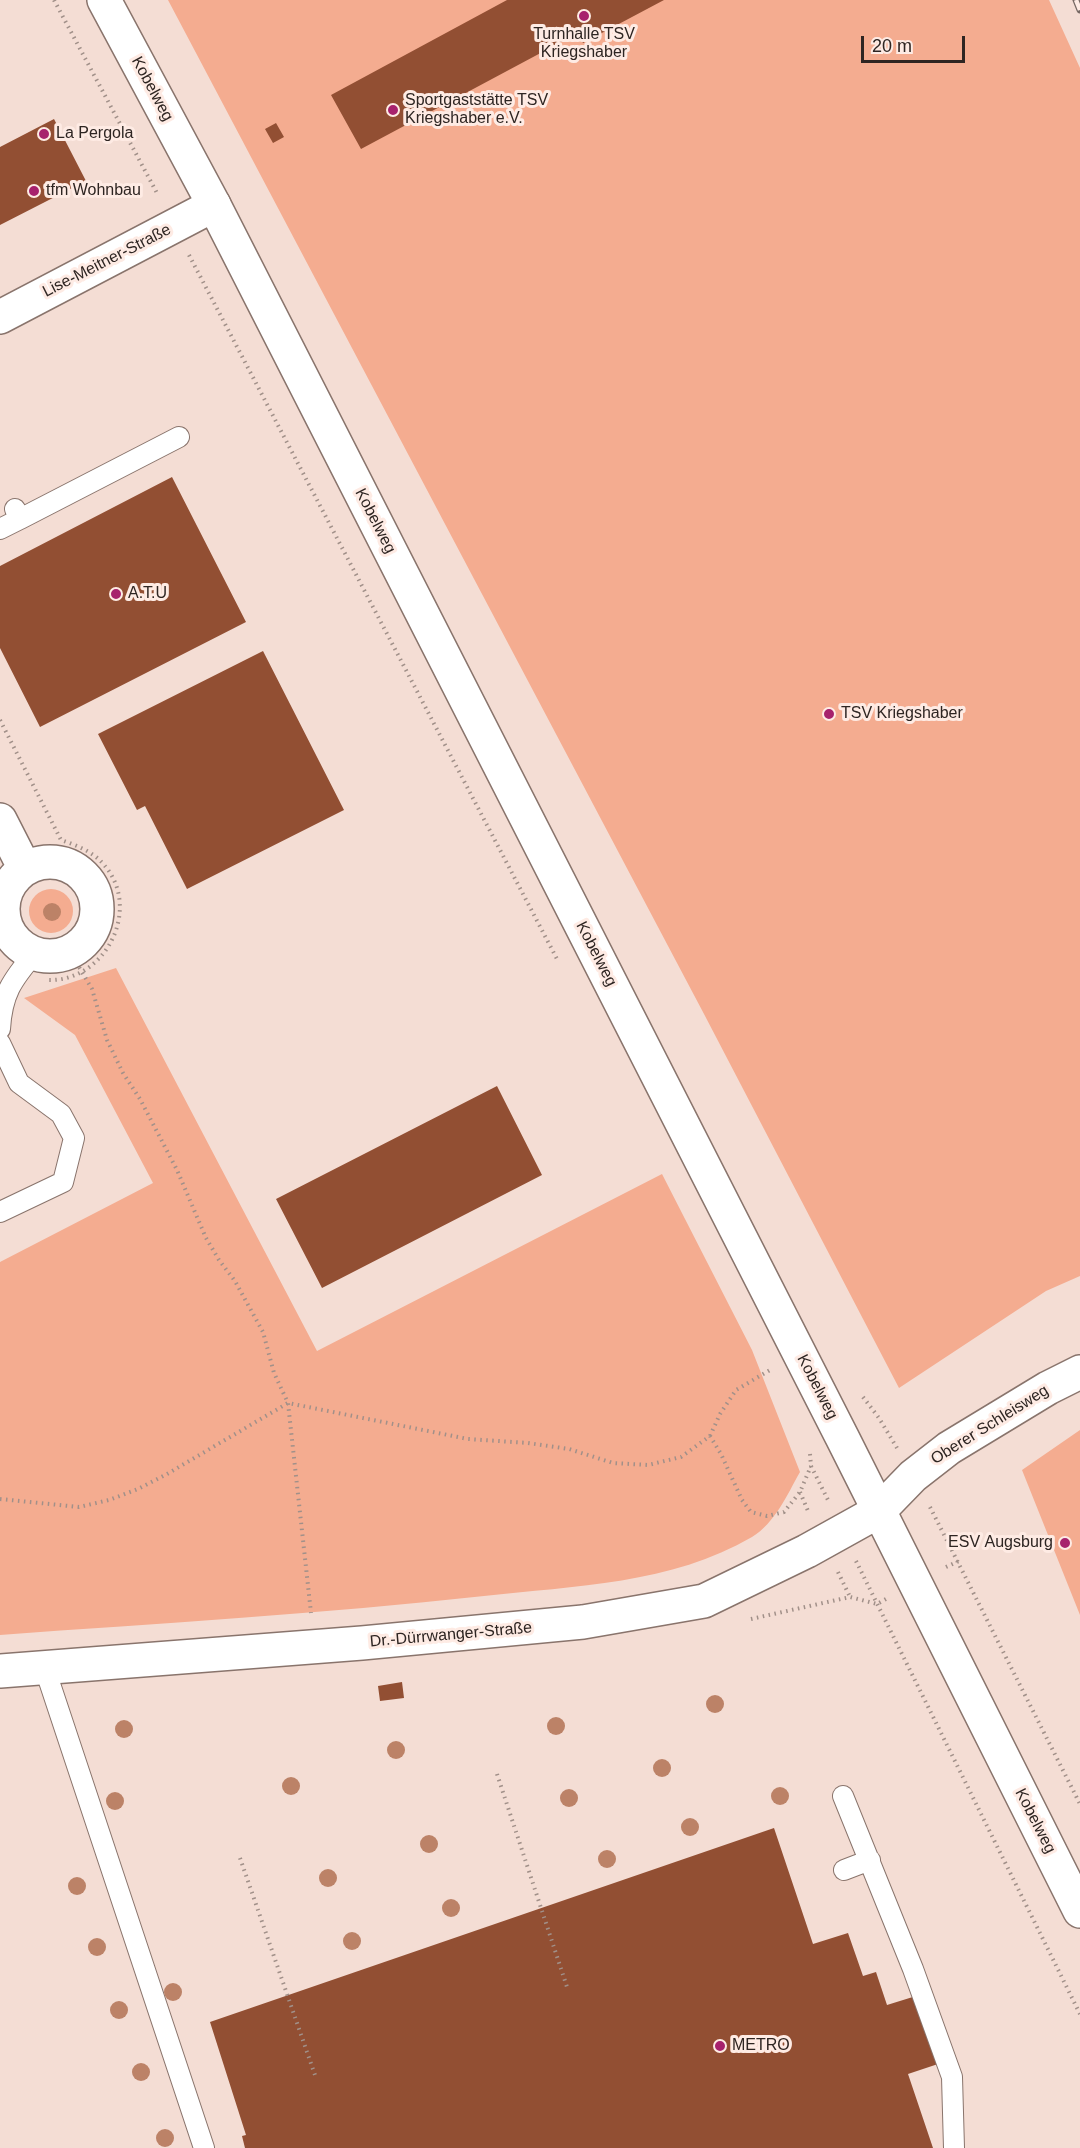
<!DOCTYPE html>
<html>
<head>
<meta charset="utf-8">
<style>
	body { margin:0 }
	#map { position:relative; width:1080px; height:2148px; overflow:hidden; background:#f4ddd4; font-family:Arial,sans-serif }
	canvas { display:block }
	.scale { position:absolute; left:861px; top:36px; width:104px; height:27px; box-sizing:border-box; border:3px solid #2e2522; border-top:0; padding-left:8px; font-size:18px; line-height:21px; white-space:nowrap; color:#2e2522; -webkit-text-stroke:4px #feebe4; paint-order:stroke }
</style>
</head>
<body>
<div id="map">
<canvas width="1080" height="2148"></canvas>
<div class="scale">20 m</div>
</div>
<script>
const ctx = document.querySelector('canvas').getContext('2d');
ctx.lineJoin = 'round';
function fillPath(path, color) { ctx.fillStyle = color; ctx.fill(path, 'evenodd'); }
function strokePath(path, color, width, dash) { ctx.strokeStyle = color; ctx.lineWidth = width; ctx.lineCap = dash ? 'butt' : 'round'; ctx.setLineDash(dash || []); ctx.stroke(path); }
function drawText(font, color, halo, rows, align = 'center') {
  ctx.font = font + ' Arial,sans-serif'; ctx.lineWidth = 6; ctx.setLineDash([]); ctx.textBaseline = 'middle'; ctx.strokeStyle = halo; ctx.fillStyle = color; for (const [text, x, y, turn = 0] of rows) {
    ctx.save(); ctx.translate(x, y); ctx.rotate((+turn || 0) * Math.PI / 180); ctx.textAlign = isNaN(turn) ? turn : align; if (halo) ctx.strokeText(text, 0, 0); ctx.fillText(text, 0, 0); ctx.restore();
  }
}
const green = new Path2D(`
	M168 0H1049L1080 68V1276L1046 1291 899 1388 704 1014Z
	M29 911a22 22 0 1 1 44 0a22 22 0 1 1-44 0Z
	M116 968 317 1351 662 1174 752 1350 800 1472C787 1495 775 1523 752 1537 672 1584 574 1586 484 1596 323 1614 161 1623 0 1635V1262L153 1183 75 1035 24 998Z
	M1080 1430V1615L1022 1470Z`);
const building = new Path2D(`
	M507 0H664L583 43 578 33 361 149 331 95Z
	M54 119 86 181 0 225V147Z
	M276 123 284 137 273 143 265 129Z
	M172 477 246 622 40 727 0 648V566Z
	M263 651 344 810 187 889 145 806 137 810 98 734Z
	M497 1086 542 1175 322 1288 276 1199Z
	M402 1682 404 1698 380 1701 378 1686Z
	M774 1828 813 1944 848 1933 863 1976 876 1972 887 2005 916 1996 938 2064 908 2074 933 2148H245L242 2136 246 2135 210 2022Z`);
const path = new Path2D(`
	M54 0 158 195
	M189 255 557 959
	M0 720 61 840C78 846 94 852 105 866 142 910 105 982 48 980
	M70 952 92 989 107 1040 123 1073 140 1099 177 1170 206 1238 219 1260 235 1281 263 1332 274 1373 288 1403 311 1613
	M863 1397 879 1418 897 1448
	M710 1436 720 1414 736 1390 770 1370
	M810 1454 811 1466 829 1502
	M800 1492 808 1511
	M0 1499 79 1507 109 1500 138 1489 167 1474 288 1403 468 1439 528 1443 569 1449 613 1463 648 1465 681 1457 710 1436 721 1454 742 1500 751 1512 767 1516 784 1512 800 1492 811 1466
	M930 1507 1080 1804
	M856 1561 1080 2014
	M946 1567 959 1561
	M838 1572 850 1597
	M751 1619 850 1597 877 1604 886 1599
	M497 1774 567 1987
	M240 1858 316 2078`);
const service = new Path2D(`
	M15 509 20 519 179 437
	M0 529 20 519
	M0 1029C2 994 12 980 34 954
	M0 1043 19 1083 61 1114 74 1138 63 1182 0 1212
	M45 1669 204 2148
	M843 1796 913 1969 952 2077 954 2148
	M844 1870 870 1860`);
const minor = new Path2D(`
	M0 317 214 205
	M0 820 25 869
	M3 909a47 47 0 1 1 94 0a47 47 0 1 1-94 0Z
	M0 1671 362 1643 583 1622 704 1601 807 1551 879 1511 913 1476 949 1448 1048 1388 1080 1372`);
const secondary = new Path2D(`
	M104 0 214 205 842 1437 1080 1911`);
const rail = new Path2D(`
	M1076 0 1080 10`);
const trees = [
	[52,912],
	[715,1704],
	[556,1726],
	[124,1729],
	[396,1750],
	[662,1768],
	[291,1786],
	[780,1796],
	[569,1798],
	[115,1801],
	[690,1827],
	[429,1844],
	[607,1859],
	[328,1878],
	[77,1886],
	[451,1908],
	[352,1941],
	[97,1947],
	[173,1992],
	[119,2010],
	[141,2072],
	[165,2138]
];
const markers = [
	[584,16,6,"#a7226d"],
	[393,110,6,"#a7226d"],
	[44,134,6,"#a7226d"],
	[34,191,6,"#a7226d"],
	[116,594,6,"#a7226d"],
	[829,714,6,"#a7226d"],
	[1065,1543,6,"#a7226d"],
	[720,2046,6,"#a7226d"]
];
const poiNames = [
	["Turnhalle TSV",584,35,"center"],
	["Kriegshaber",584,53,"center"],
	["Sportgaststätte TSV",405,101],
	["Kriegshaber e.V.",405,119],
	["La Pergola",56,134],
	["tfm Wohnbau",46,191],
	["A.T.U",128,594],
	["TSV Kriegshaber",841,714],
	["ESV Augsburg",1053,1543,"right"],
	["METRO",732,2046]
];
const streetNames = [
	["Kobelweg",152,89,62],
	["Lise-Meitner-Straße",107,261,-27],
	["Kobelweg",375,521,63],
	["Kobelweg",596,954,63],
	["Kobelweg",817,1387,63],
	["Oberer Schleisweg",990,1425,-32],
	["Dr.-Dürrwanger-Straße",451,1635,-5],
	["Kobelweg",1035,1821,63]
];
fillPath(green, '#f4ac90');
fillPath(building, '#924f33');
strokePath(service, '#89746c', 22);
strokePath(minor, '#89746c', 36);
strokePath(secondary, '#89746c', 36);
strokePath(path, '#a19089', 4, [1.5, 4.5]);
strokePath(service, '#fff', 20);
strokePath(minor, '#fff', 33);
strokePath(secondary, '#fff', 33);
strokePath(rail, '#766863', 7);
strokePath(rail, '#feebe4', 4.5, [14]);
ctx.fillStyle = '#bc8267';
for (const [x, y] of trees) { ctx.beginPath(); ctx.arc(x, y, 9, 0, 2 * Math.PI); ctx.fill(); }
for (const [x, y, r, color] of markers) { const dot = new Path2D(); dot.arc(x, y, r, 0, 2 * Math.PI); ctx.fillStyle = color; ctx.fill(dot); strokePath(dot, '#feebe4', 2); }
drawText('16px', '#2e2522', '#feebe4', poiNames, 'left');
drawText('16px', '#2e2522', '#feebe4', streetNames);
</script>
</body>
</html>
